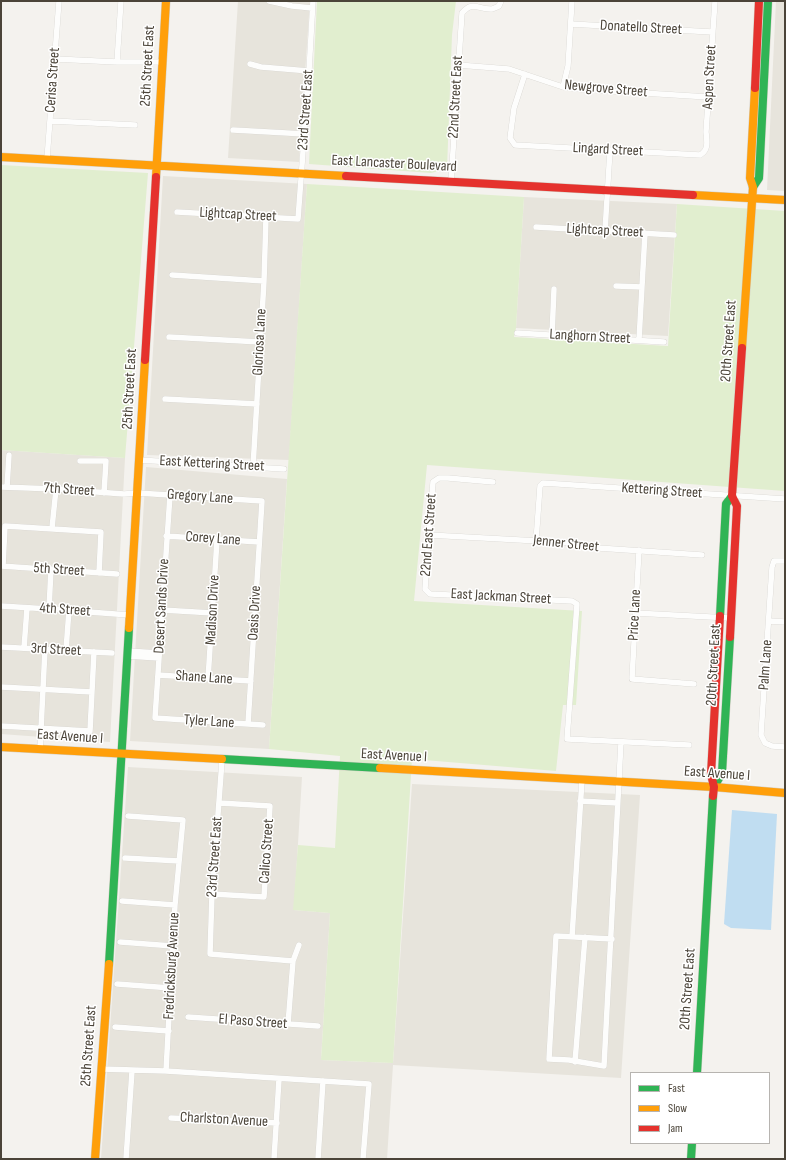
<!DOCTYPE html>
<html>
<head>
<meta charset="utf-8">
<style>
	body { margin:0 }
	#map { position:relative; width:786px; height:1160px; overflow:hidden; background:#f4f2ee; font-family:"Sofia Sans Condensed",sans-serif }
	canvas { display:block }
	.frame { position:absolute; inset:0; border:2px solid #4b4439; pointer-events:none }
	.legend { position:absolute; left:630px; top:1072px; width:140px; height:72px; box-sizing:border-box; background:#fff; border:1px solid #b7b4b0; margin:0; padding:5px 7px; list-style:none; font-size:12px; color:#4b4439 }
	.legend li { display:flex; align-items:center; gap:8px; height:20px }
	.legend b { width:20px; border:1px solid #b7b4b0 }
</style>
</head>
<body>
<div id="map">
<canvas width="786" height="1160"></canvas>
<div class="frame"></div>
<ul class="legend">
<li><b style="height:5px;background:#30b455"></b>Fast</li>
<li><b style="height:5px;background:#ff9f0a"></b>Slow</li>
<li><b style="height:5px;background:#e5322d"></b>Jam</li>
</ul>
</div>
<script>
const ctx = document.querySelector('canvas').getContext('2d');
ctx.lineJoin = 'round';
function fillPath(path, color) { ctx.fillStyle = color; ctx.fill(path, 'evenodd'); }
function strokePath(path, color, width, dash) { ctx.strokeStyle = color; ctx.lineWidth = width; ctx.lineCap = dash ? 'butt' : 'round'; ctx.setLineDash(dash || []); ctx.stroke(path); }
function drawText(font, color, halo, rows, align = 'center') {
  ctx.font = font + ' "Sofia Sans Condensed",sans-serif'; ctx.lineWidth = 3; ctx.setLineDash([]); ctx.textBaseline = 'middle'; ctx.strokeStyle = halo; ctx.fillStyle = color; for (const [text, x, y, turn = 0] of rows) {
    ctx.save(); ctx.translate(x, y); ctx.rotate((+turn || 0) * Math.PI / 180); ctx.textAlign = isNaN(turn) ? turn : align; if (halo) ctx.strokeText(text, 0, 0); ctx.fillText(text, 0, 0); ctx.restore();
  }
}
const residential = new Path2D(`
	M238 1H310L299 162 228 158Z
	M776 1H785V191L767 190Z
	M163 176 307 184 289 460 147 455Z
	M524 197 677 204 668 336 516 328Z
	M1 450 125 458 110 742 1 734Z
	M146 467 287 479 269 749 130 741Z
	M128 767 302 777 294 910 330 913 321 1060 393 1063 412 784 640 795 621 1078 393 1065 387 1159H101Z`);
const green = new Path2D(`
	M317 1H456L452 35 447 169 431 173 309 164Z
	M1 165 148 173 125 458 1 450Z
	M307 184 524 197 516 328 514 337 668 346 677 204 785 211V491L427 465 414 601 582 611 576 705H563L556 771 412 759 393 1063 321 1060 330 913 293 910 298 845 335 848 340 756 269 749Z`);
const water = new Path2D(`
	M732 810 777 814 771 930 731 928 724 924Z`);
const street = new Path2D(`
	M269 1 292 6 312 8
	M571 24 712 32
	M55 59 117 62H162
	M117 62 121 1
	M250 64 261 67 309 71
	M458 65 509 69 563 87 579 89 708 97
	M525 74 514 108 510 138 515 145 700 155C709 150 707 141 706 132L715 1
	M563 87 568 66 572 1
	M51 121 135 125
	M233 130 305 134
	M47 159 59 1
	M451 182 462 13C473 0 478 10 492 9 495 8 497 7 499 6L501 1
	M177 212 298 219 309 71 313 1
	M536 227 674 235
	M605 231 610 150
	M172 275 264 281
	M616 286 642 287
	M517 333 664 342
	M552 335 554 289
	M169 337 260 342
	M639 340 645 233
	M165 399 257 404
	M139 460 284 469
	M80 461H106L104 493
	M253 467 264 281 266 217
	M493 482 448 478H439L433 482 425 589 430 594 572 601 577 604 567 739 689 745
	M1 487 56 489 124 494 138 493 262 501 248 724
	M7 487 9 455
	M170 495 155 718 263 725
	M52 528 56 489
	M429 535 575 543 598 548 702 555
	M166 536 259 542
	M536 541 540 486 543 483 785 499
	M639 550 632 679 694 684
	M785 561H774L772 567 761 735 765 743 772 746 785 747
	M1 566 117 574
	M3 566 5 526 101 532 99 573
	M1 606 49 609 129 615
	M49 609 51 569
	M162 610 213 613
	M635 613 730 618
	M769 621 785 622
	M1 647 112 653
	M24 648 27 608
	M66 650 69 610
	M127 651 159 653
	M127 656 159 658
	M158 675 251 681
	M208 679 217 540
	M1 687 92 692
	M1 726 90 731 94 652
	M40 749 45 649
	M222 761 212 894 210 954 293 961
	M580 801 617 803
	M128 816 183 820 175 905 166 1071
	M125 858 179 861
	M212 894 264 897 270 806 220 803
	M122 901 175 905
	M572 937 582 780
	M612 939 556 936 549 1059 569 1060 604 1066C610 958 615 850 621 742
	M120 942 173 946
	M117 984 171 988
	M188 1017 318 1026
	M288 1024 293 961 299 945
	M115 1027 169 1031
	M575 1062 585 937
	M101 1069 166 1071 369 1084 363 1159
	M171 1118 277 1123
	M126 1159 132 1071
	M274 1159 279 1079
	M318 1159 323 1081`);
const fast = new Path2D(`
	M753 187 759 178 768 1
	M720 616 726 504 732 496
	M222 759 380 768
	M714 787 722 773 730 637
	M109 964 129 628
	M697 1073 713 796
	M691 1159 692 1143`);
const slow = new Path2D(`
	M1 157 346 176
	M156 177 166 1
	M693 195 785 200
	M742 348 753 187 750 178 755 88
	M129 628 145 360
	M1 747 222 759
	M380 768 714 787
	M714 787 785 793
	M95 1159 109 964`);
const jam = new Path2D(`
	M755 88 759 1
	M346 176 693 195
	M145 360 156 177
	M730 637 737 506 732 496 742 348
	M713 796 714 787 711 774 720 616`);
const streetNames = [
	["Donatello Street",641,28,3],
	["25th Street East",148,66,-87],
	["Aspen Street",710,77,-87],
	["Cerisa Street",53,80,-86],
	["Newgrove Street",606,89,5],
	["22nd Street East",456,97,-87],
	["23rd Street East",306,110,-86],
	["Lingard Street",608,150,3],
	["East Lancaster Boulevard",394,164,3],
	["Lightcap Street",238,215,3],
	["Lightcap Street",605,231,3],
	["Langhorn Street",590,337,3],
	["20th Street East",729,341,-86],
	["Gloriosa Lane",260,342,-87],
	["25th Street East",130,389,-87],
	["East Kettering Street",212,464,3],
	["7th Street",69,490,4],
	["Kettering Street",662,491,4],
	["Gregory Lane",200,497,4],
	["22nd East Street",429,535,-86],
	["Corey Lane",213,539,4],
	["Jenner Street",566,544,6],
	["5th Street",59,570,4],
	["East Jackman Street",501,597,3],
	["Desert Sands Drive",162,606,-87],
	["4th Street",65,610,4],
	["Madison Drive",213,610,-87],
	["Oasis Drive",255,613,-87],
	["Price Lane",635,615,-87],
	["3rd Street",56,650,3],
	["20th Street East",714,665,-87],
	["Palm Lane",766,665,-86],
	["Shane Lane",204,678,4],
	["Tyler Lane",209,722,4],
	["East Avenue I",70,737,4],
	["East Avenue I",394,756,3],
	["East Avenue I",717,774,4],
	["Calico Street",267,851,-86],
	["23rd Street East",215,857,-86],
	["Fredricksburg Avenue",172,966,-87],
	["20th Street East",688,989,-86],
	["El Paso Street",253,1022,4],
	["25th Street East",89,1046,-86],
	["Charlston Avenue",224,1120,3]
];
fillPath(residential, '#e7e4dc');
fillPath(green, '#e1eecf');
fillPath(water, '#c0ddf1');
strokePath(street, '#d2d0cb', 6);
strokePath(fast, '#d3cfc5', 9);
strokePath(slow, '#d3cfc5', 9);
strokePath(jam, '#d3cfc5', 9);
strokePath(street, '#fdfdfc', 5.5);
strokePath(fast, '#30b455', 8);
strokePath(slow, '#ff9f0a', 8);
strokePath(jam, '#e5322d', 8);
drawText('15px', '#4b4439', '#fff', streetNames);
</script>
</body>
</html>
